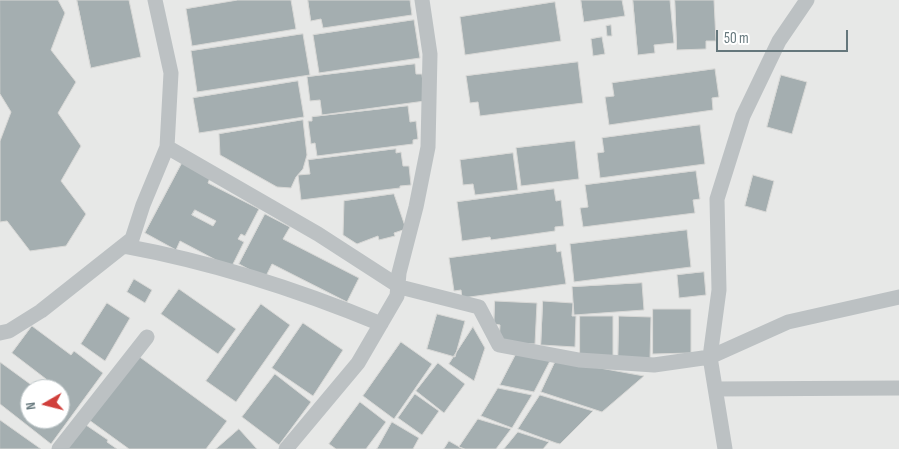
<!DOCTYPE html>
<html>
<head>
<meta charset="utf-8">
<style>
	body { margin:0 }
	#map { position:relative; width:899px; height:449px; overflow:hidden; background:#f7f6f4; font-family:"Sofia Sans Condensed",sans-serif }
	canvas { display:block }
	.north { position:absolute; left:20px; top:379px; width:50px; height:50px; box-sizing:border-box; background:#fff; border:1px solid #c1c9cb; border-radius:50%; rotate:262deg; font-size:14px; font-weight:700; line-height:20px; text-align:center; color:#65777c }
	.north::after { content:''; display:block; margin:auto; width:18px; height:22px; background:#d03f3b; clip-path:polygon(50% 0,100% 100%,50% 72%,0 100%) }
	.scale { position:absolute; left:716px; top:30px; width:132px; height:22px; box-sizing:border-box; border:2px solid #65777c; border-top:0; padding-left:6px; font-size:15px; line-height:18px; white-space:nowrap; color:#65777c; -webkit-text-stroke:4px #fff; paint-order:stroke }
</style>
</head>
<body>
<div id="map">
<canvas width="899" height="449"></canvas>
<div class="north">N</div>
<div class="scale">50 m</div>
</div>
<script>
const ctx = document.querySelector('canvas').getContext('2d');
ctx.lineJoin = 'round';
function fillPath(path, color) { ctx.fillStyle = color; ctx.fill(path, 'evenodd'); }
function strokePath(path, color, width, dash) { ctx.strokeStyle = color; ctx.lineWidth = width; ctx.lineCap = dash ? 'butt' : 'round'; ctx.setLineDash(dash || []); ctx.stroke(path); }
const built = new Path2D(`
	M0 0H899V449H0ZM30 389H60V419H30Z`);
const building = new Path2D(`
	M0 0H58L65 13 51 50 76 82 58 113 81 146 61 181 86 214 66 246 30 251 7 221 0 222V141L11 112 0 94Z
	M77 0H129L141 57 91 68Z
	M238 0H291L296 29 192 46 186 9Z
	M308 0H410L412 15 323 28 321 19 311 21Z
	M581 0H622L625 16 584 22Z
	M633 0H670L674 43 654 45 655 53 638 55Z
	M675 0H714L716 41H706V49L677 50Z
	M555 2 561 41 465 55 460 17Z
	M414 20 420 58 319 73 313 35Z
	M611 25 612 36H607L606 26Z
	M303 34 310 75 197 92 191 51Z
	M602 37 605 54 593 56 591 39Z
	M578 62 583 103 480 116 478 102 470 103 466 76Z
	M415 64 416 74H422L425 101 322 115 320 100 310 101 307 77Z
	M715 69 719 97 712 98 713 110 609 125 605 97 614 96 612 83Z
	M781 75 807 82 792 134 767 127Z
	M298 81 304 117 199 133 193 98Z
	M408 106 410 122 416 121 418 139 413 140V144L317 156 315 143 311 144 308 121H312V117Z
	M303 120 307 155 303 169 296 177 291 188 277 187 220 155 219 134Z
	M700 125 705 164 600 178 597 153 604 152 602 138Z
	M575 141 579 179 521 186 516 148Z
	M396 149V153L401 152 403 166H409L411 185 400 186V188L301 200 298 175 310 174 308 160Z
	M513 153 518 190 475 195 473 184 463 185 460 160Z
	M182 163 210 178 208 183 259 209 245 236 241 234 238 239 244 242 231 268 180 241 176 250 145 233ZM195 210 216 221 213 226 192 215Z
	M696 171 700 199 693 200 695 213 583 227 580 208 588 207 585 185Z
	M753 175 774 181 766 212 745 206Z
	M554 189 556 201 561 200 564 226 555 227V231L491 240 490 237 462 241 457 202Z
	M394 194 406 229 394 233 395 236 379 240 378 236 357 244 343 235 344 201Z
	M265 214 290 227 283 239 359 278 347 302 272 264 265 278 239 264Z
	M687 230 691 267 574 282 570 244Z
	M556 244 557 252 561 251 566 284 462 298 461 290 454 291 449 258Z
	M704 272 706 295 679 298 677 275Z
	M134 279 152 290 145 303 127 292Z
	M642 283 644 310 574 315 572 287Z
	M179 289 236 329 218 354 161 314Z
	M495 301 537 303 535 344 499 343 500 325 494 324Z
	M543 301 573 303 572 316H576L575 347 541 345Z
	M107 303 130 318 105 361 81 344Z
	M261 304 290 325 236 402 206 381Z
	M653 309H691V353L653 354Z
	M437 314 465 321 455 357 427 349Z
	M580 316H613V357H580Z
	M619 316 651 317 650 360H618Z
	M303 323 343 350 313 396 272 368Z
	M32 326 71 355 74 351 103 373 51 444 0 404V362L37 389H30V419H60V389H38L46 379 12 353Z
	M473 327 485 348 474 381 449 364Z
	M401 342 432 364 394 419 363 396Z
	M516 354 550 361 534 392 500 385Z
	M137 355 227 421 206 449H129L89 420Z
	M556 360 644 376 602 412 541 392Z
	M438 363 465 384 444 413 416 391Z
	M275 374 311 402 279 445 242 417Z
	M498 388 532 395 512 428 481 416Z
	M415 394 439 411 422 435 398 418Z
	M540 395 593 411 560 444 556 443 518 429Z
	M360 402 386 422 366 449H336L329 444Z
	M478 419 511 429 496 449H465L459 447Z
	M0 420 41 449H0Z
	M392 422 419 438 413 449H377Z
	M83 423 108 440 107 442 117 449H65Z
	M239 429 257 449H216Z
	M518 432 549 442 543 449H504Z
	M449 441 463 449H444Z`);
const street = new Path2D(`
	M167 147 318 234 400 287 479 307 499 345 579 360 654 365 710 357 788 322 899 297
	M124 246C211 262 299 290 381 324
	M0 333 9 331 41 311 132 239 143 205 167 147 171 73 155 0
	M716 389 899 388
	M59 449 147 337
	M286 449 358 363 397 296 399 273 416 207 428 147 430 54 422 0
	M725 449 710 357 719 290 717 199 743 116 779 41 807 0`);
fillPath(built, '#e7e8e7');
fillPath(building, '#a4aeb0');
strokePath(building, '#d8d8d6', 1);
strokePath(street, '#bcc1c3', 15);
</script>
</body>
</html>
